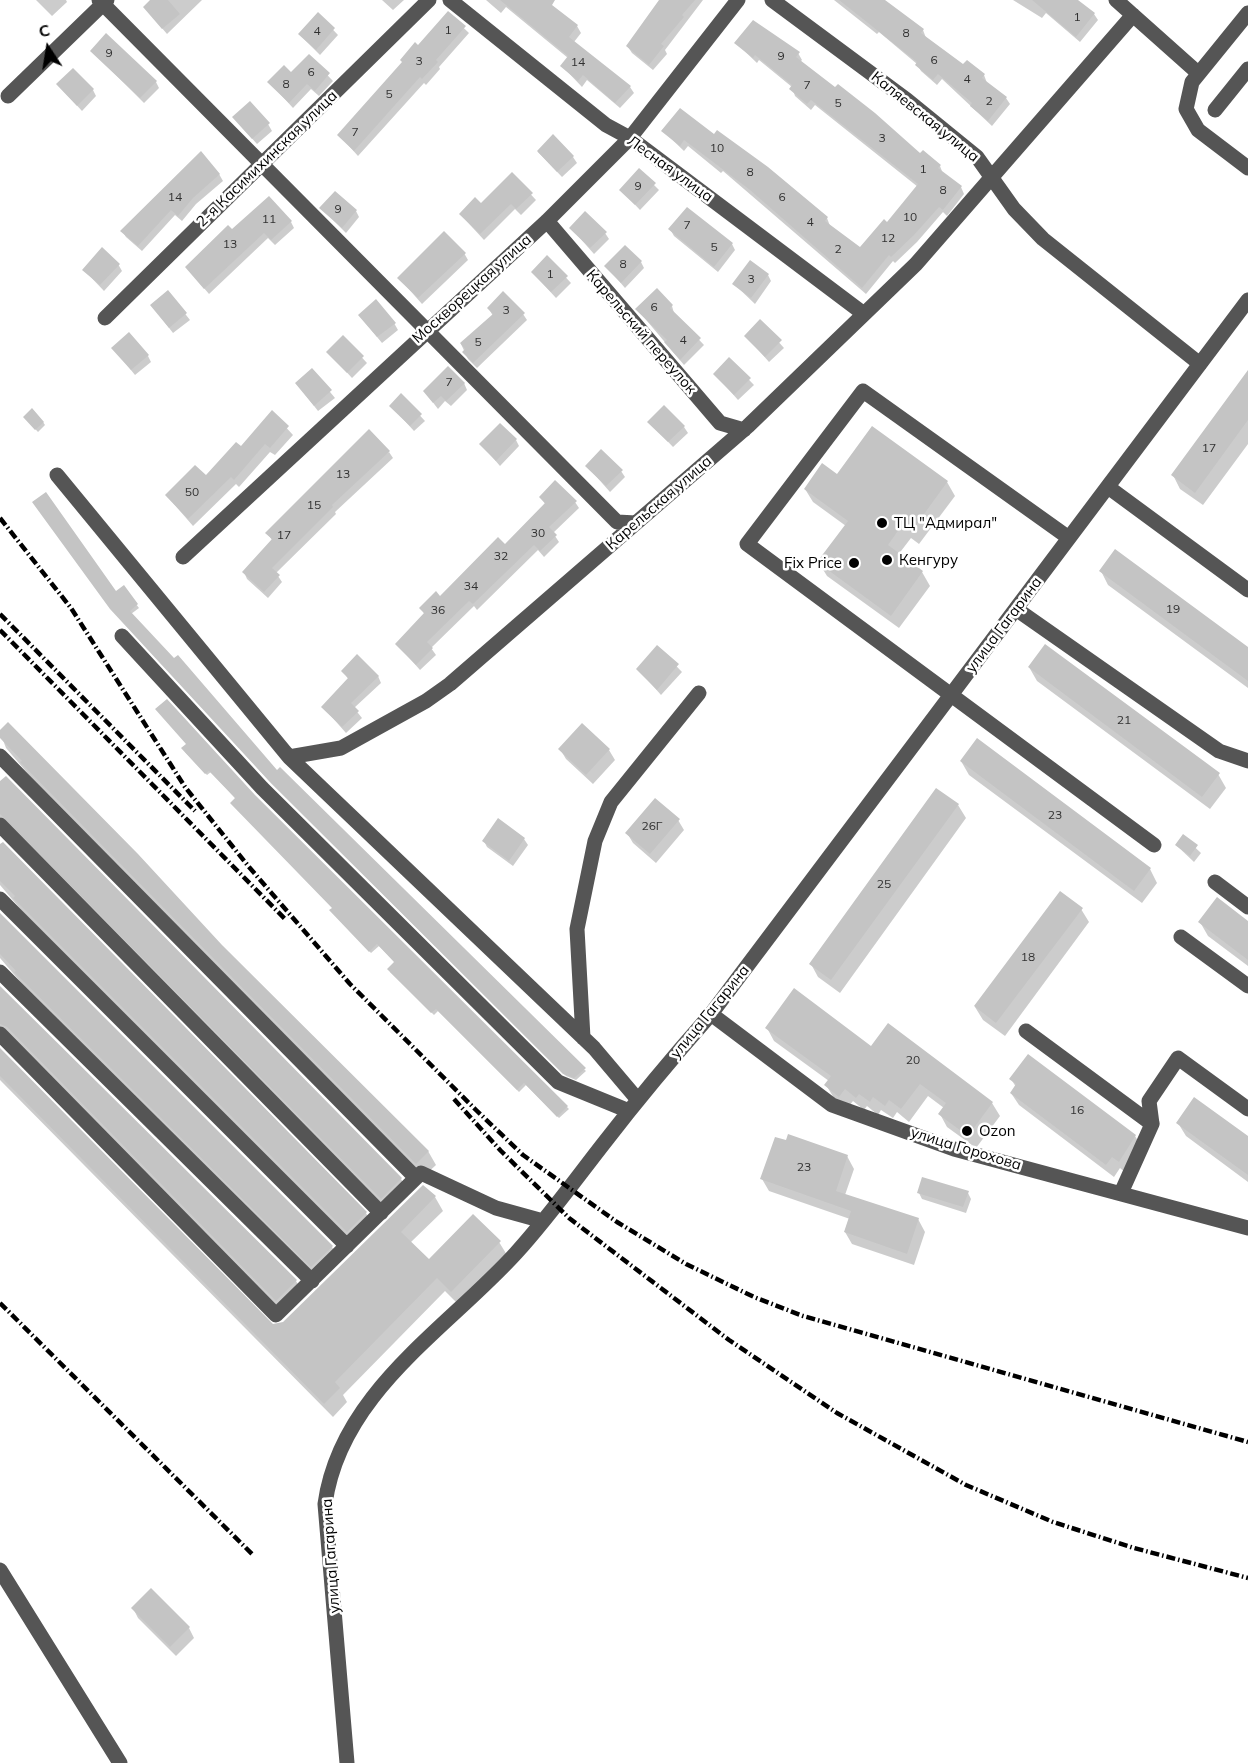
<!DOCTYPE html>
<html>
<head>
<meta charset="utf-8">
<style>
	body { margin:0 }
	#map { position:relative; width:1248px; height:1763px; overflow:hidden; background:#fff; font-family:Mulish,sans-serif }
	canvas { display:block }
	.north { position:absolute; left:18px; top:18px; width:60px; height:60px; -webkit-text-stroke:4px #fff; paint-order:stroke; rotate:348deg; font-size:16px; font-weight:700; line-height:24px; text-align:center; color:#000 }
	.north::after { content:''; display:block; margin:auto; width:21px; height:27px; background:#000; clip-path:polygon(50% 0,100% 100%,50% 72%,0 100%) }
</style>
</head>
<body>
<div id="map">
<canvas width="1248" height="1763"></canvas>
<div class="north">С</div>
</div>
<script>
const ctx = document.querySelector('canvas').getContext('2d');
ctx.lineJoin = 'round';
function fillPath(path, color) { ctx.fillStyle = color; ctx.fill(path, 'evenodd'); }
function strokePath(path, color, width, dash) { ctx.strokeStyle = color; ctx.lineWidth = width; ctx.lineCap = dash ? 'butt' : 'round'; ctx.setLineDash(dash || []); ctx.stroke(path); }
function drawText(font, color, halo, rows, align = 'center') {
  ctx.font = font + ' Mulish,sans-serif'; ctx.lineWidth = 5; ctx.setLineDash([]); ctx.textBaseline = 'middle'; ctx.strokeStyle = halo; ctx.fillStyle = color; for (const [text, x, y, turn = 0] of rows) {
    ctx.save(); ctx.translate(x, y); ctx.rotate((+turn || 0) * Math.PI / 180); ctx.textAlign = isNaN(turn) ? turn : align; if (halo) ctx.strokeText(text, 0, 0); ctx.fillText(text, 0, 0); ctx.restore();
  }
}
const shadow = new Path2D(`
	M36 0H66L67 2 52 16Z
	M152 0H202L167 34 144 7Z
	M382 0H404L393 10Z
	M486 0H545L577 26 581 33 574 42 630 87 634 93 620 108 587 80 582 87 562 66 568 58 506 7 501 13Z
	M662 0H703L665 50 667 54 653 70 632 53 628 47Z
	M834 0H882L923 30 926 38 963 67 984 75 987 83 1006 98 1010 104 992 126 942 79 937 85 921 71 917 64 879 32 877 34Z
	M1013 0H1062L1094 14 1098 20 1080 42 1046 13 1042 18Z
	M448 13 469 33 439 67 440 69 426 85 424 83 358 156 339 135Z
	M318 14 338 35 320 55 300 35Z
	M736 43 798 53 802 60 800 62 921 155 940 166 943 174 961 187 964 194 947 216 943 212 917 242 895 263 893 261 866 294 723 171 721 173 688 146 684 151 663 131 680 110 827 218 830 226 860 249 887 224 918 187 815 105 811 110 795 96 792 87 759 60 757 63Z
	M92 51 156 82 159 88 144 103Z
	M309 56 333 81 319 96 311 89 293 108 269 82 291 74Z
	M58 85 93 90 96 96 82 111Z
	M238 123 268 124 272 131 257 144Z
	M538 152 573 157 577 163 562 177Z
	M639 170 659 190 640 210 621 190Z
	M219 174 223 181 196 204 182 221 175 215 142 251 126 237 122 231Z
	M512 174 536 200 521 215 515 209 484 240 460 214 481 205Z
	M321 208 356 211 359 217 346 233Z
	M291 222 294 228 275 245 268 238 209 294 186 267 232 231Z
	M571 228 605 233 609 239 594 254Z
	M670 229 732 244 735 250 718 272 674 236Z
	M464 253 468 260 422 304 399 278Z
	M547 257 571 283 556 298 532 272Z
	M641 262 644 268 625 288 606 266Z
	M118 264 122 271 104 291 84 270Z
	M768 275 771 281 755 304 734 284Z
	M168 292 190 320 173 333 156 311Z
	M672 306 674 313 704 345 684 365 637 309Z
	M489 309 523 314 527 320 477 368 468 359 461 344 493 316Z
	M364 321 394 323 398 330 382 343Z
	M760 321 784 348 769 362 746 336Z
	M343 337 367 363 352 378 328 352Z
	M113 348 148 356 151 362 135 375Z
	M729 359 754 385 738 400 715 374Z
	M312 370 335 398 318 411 297 384Z
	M1248 373V444L1203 505 1180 489 1173 475Z
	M464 383 467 390 451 406 445 401 438 409 425 392Z
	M401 395 425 421 414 431 391 406Z
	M272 412 293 435 275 455 270 452 239 487 236 484 193 526 167 496 206 477 241 448Z
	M26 419 43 422 45 425 38 432Z
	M649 422 684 427 688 433 673 447Z
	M516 440 519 446 500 466 481 444Z
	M389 452 393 458 335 512 336 514 276 573 282 582 268 598 247 579 244 572 272 540 267 533Z
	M587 466 621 471 625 477 610 492Z
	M837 476 947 482 955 496 919 544 911 538 898 555 922 572 930 586 899 628 827 576 819 563 846 526 813 502 805 489Z
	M540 497 575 502 579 508 553 533 559 542 544 557 538 550 477 610 474 606 431 648 436 655 420 670 397 644 425 615 421 608 440 598 505 547 546 505Z
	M1101 571 1248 649V688L1108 585Z
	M123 587 139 608 131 614 277 772 586 1071 576 1080 566 1076 272 784 114 611 116 593Z
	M658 647 682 672 661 695 638 669Z
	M1029 667 1218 774 1226 788 1210 809 1037 681Z
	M343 671 378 676 381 683 354 708 362 718 346 733 323 707 349 680Z
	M582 726 609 750 615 760 593 784 566 759 560 749Z
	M0 732 428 1151 436 1165 424 1176 30 776 6 748Z
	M184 751 254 796 569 1109 559 1118 526 1085 519 1092 438 1011 434 1015 390 972 395 962 379 946 371 953 333 913 334 909 236 799 211 772 207 775Z
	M961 761 1150 869 1157 883 1142 903 969 775Z
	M0 783 401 1179 409 1192 389 1211 0 817Z
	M958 805 966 818 840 993 818 977 811 964Z
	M678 820 684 830 656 863 633 843 627 833Z
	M1183 836 1201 853 1194 862 1176 845Z
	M524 839 528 845 513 866 487 847 484 841Z
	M0 846 366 1213 373 1227 355 1245 23 912 0 885Z
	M1081 909 1089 922 1005 1036 983 1020 975 1007Z
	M0 915 332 1247 339 1260 320 1279 24 986 0 958Z
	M1200 922H1248V966L1208 936Z
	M0 988 296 1281 304 1295 285 1314 0 1041Z
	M767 1028 871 1048 992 1103 1000 1116 976 1148 947 1127 940 1114 944 1108 928 1096 909 1122 897 1112 893 1118 881 1110 878 1115 867 1106 864 1110 853 1101 847 1109 834 1098 826 1085 829 1081 774 1041Z
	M0 1050 268 1323 278 1326 284 1323 423 1187 435 1197 443 1211 410 1243 429 1262 499 1242 507 1255 459 1305 445 1291 343 1395 347 1402 333 1417 0 1080Z
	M1011 1079 1135 1136 1143 1149 1127 1174 1120 1168 1114 1177 1019 1105 1011 1093 1016 1087Z
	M1178 1123 1248 1138V1182L1186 1136Z
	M787 1142 847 1156 854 1169 845 1195 918 1219 925 1232 914 1265 852 1244 845 1232 850 1219 769 1191 762 1179Z
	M919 1193H968L971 1199 966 1213 922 1199Z
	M133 1608 189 1628 194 1638 176 1656 138 1618Z`);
const building = new Path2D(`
	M150 0H168L180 14 162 29 143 7Z
	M500 0H555L552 5 578 25 569 37 631 86 615 103 583 75 578 81 560 66 568 56Z
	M659 0H695L682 15 684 17 661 44 664 46 649 65 626 46Z
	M839 0H885L924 29 921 33 963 64 967 60 985 74 982 78 1007 97 988 121 970 106 972 103 938 74 933 80 915 65 917 62Z
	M1032 0H1078L1095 13 1076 37Z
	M448 11 466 26 436 60 438 62 422 79 420 77 354 151 337 135 402 62 400 60 415 42 418 45Z
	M318 12 335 28 316 50 298 34Z
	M753 20 800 52 796 57 835 87 838 84 875 113 920 153 923 150 941 165 938 168 962 186 943 210 939 207 914 235 891 257 889 255 862 288 750 190 684 140 680 146 661 131 680 108 714 134 717 130 768 167 828 217 825 221 860 247 884 219 887 222 918 184 811 100 807 104 789 89 792 85 755 55 753 58 734 43Z
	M106 33 157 81 140 98 90 51Z
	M309 54 330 73 315 91 307 84 289 103 267 82 284 65 291 72Z
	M73 68 94 89 77 106 56 84Z
	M250 101 270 123 252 139 232 117Z
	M553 134 574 156 557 172 537 151Z
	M201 151 220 174 193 198 178 216 171 210 138 246 120 231Z
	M639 168 656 183 635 205 619 190Z
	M512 172 533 193 516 209 511 204 480 234 459 214 475 197 481 203Z
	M335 191 357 210 342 228 319 208Z
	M269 196 292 221 271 240 264 233 204 289 185 267 228 225 232 229Z
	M687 207 733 243 714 267 668 229Z
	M585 211 607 232 590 248 569 228Z
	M444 231 466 253 418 298 397 278Z
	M625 245 642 261 621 283 604 266Z
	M102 247 120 264 100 285 82 270Z
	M547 255 568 276 551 292 531 272Z
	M750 260 769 274 751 298 732 284Z
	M657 288 673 305 670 308 701 338 680 360 664 342 667 340 635 309Z
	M168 290 187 313 169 328 150 305Z
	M503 291 525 313 473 363 462 352 465 349 460 343 493 314 487 308Z
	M376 299 396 323 377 337 358 315Z
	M760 319 782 340 765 357 744 336Z
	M129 332 149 355 131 370 111 348Z
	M343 335 364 356 347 373 326 352Z
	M729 357 751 378 734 395 713 374Z
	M448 366 465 383 446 401 441 396 433 403 423 391Z
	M312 368 332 390 314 406 295 383Z
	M1248 370V420L1195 493 1171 475Z
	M401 393 422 414 410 426 389 406Z
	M664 405 685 426 668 442 647 422Z
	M32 408 44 422 35 430 23 417Z
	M272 410 289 426 270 448 265 444 234 480 231 477 188 519 165 495 195 465 206 475 236 442 241 446Z
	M500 423 517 439 496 461 479 444Z
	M872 426 948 481 911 532 902 525 888 545 923 571 891 616 817 562 848 521 804 489 822 463 837 474Z
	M369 429 390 451 332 505 333 507 272 568 280 575 264 592 242 572 272 539 265 533Z
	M601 449 623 470 606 486 585 466Z
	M555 480 577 501 549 527 557 535 540 551 534 545 473 604 469 601 427 642 433 648 416 665 395 644 424 613 419 608 436 591 440 596 498 537 505 544 545 503 539 497Z
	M46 492 116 591 124 585 138 604 130 611 174 658 178 655 277 770 280 767 586 1068 574 1078 563 1074 269 781 110 609 32 502Z
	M1115 549 1248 647V681L1099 571Z
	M1045 644 1220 773 1202 797 1028 667Z
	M657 645 679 664 657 690 636 669Z
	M357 654 379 676 351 703 359 711 342 727 321 707 348 678 341 671Z
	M167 699 255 795 568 1106 557 1117 524 1083 517 1090 436 1009 431 1013 387 969 394 962 377 944 369 952 329 910 332 908 230 803 235 798 209 771 205 774 181 748 186 744 155 709Z
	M8 722 138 854 222 945 429 1151 416 1164 20 762 22 761 0 738V730Z
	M582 723 610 749 586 775 558 749Z
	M977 738 1151 868 1134 891 960 761Z
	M6 776 402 1178 381 1199 0 814V781Z
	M936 788 959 804 831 980 809 964Z
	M655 798 680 819 650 854 625 833Z
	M498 818 525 838 509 861 482 841Z
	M1183 834 1198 845 1190 856 1175 845Z
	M3 842 367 1212 347 1232 13 898 15 896 0 881V844Z
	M1060 891 1083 908 996 1023 974 1006Z
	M1217 897 1248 921V960L1198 922Z
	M0 913 333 1246 311 1267 14 972 16 971 0 954Z
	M0 986 297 1280 276 1301 7 1027 0 1024Z
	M794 988 871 1046 888 1023 993 1102 968 1136 938 1114 946 1103 920 1084 901 1109 889 1100 885 1106 873 1097 870 1102 859 1094 856 1098 845 1089 839 1097 824 1085 831 1076 765 1028Z
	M0 1048 273 1324 283 1322 423 1185 436 1196 401 1232 429 1259 473 1214 501 1241 451 1292 437 1278 335 1382 340 1388 324 1404 0 1076Z
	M1028 1054 1136 1135 1119 1162 1112 1157 1106 1165 1010 1093 1016 1084 1009 1079Z
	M1194 1097 1248 1136V1175L1176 1123Z
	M788 1134 848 1155 836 1191 919 1218 907 1254 844 1232 851 1211 760 1179 775 1137 786 1140Z
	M922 1177 969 1191 963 1207 917 1193Z
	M151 1588 190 1627 170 1647 131 1608Z`);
const minor = new Path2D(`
	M99 0 617 522 636 523
	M450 0 606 125 630 138 864 314
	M772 0 907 100 977 157 1014 209 1043 239 1200 364
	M1116 0 1198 73
	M1248 13 1192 82 1186 109 1198 130 1248 168
	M8 96 107 0
	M1215 110 1248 69
	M547 221 720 423 744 430
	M105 318 429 0
	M57 475 289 757 594 1048 638 1100
	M1108 487 1248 590
	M1069 538 863 391 747 544 1154 845
	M183 557 547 221 630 138 738 0
	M1016 609 1219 751 1248 761
	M122 636 262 788 558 1082 629 1111
	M0 756 416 1178
	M289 757 341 748 426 701 450 684 748 426 916 264 1133 15
	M0 825 381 1213
	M1215 882 1248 907
	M0 899 347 1246
	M1181 937 1248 986
	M0 972 312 1281
	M711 1014 832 1105 954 1149 1248 1228
	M1026 1031 1152 1124 1121 1193
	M0 1034 276 1315 421 1173 496 1208 543 1221
	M583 1038 577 929 595 841 611 802 699 693
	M1152 1124 1149 1101 1178 1058 1248 1109
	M0 1570 120 1763
	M347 1763 325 1504C340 1393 447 1329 516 1253 548 1218 575 1180 604 1143 638 1099 674 1056 711 1014L1248 300`);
const rail = new Path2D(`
	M0 518 71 608 185 787 249 867 350 984 476 1110 523 1155 617 1222 686 1264 754 1297 803 1316 1248 1442
	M0 614 195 811
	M0 630 286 920
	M454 1099 501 1151 569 1218 729 1340 837 1413 966 1485 1053 1522 1134 1548 1248 1578
	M0 1303 254 1556`);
const markers = [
	[882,523,6,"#000"],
	[887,560,6,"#000"],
	[854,563,6,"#000"],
	[967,1131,6,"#000"]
];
const numberNames = [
	["1",1077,17],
	["1",448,30],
	["4",317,31],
	["8",906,33],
	["9",109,53],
	["9",781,56],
	["6",934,60],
	["3",419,61],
	["14",578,62],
	["6",311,72],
	["4",967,79],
	["8",286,84],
	["7",807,85],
	["5",389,94],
	["2",989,101],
	["5",838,103],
	["7",355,132],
	["3",882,138],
	["10",717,148],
	["1",923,169],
	["8",750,172],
	["9",638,186],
	["8",943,190],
	["14",175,197],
	["6",782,197],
	["9",338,209],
	["10",910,217],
	["11",269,219],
	["4",810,222],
	["7",687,225],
	["12",888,238],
	["13",230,244],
	["5",714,247],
	["2",838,249],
	["8",623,264],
	["1",550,274],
	["3",751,279],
	["6",654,307],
	["3",506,310],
	["4",683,340],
	["5",478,342],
	["7",449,382],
	["17",1209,448],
	["13",343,474],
	["50",192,492],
	["15",314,505],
	["30",538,533],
	["17",284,535],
	["32",501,556],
	["34",471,586],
	["19",1173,609],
	["36",438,610],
	["21",1124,720],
	["23",1055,815],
	["26Г",652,826],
	["25",884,884],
	["18",1028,957],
	["20",913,1060],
	["16",1077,1110],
	["23",804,1167]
];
const streetNames = [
	["Каляевская улица",925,117,39],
	["2-я Касимихинская улица",267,159,-44],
	["Лесная улица",670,169,36],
	["Москворецкая улица",472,289,-42],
	["Карельский переулок",641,332,49],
	["Карельская улица",659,503,-41],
	["улица Гагарина",1004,625,-53],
	["улица Гагарина",710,1012,-51],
	["улица Горохова",966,1149,17],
	["улица Гагарина",331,1556,-94]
];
const poiNames = [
	["ТЦ \"Адмирал\"",894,523],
	["Кенгуру",899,560],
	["Fix Price",842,563,"right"],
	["Ozon",979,1131]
];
fillPath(shadow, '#0003');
fillPath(building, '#c4c4c4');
strokePath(minor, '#555', 15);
strokePath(rail, '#000', 4.5, [9, 3, 1.5, 3]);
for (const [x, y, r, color] of markers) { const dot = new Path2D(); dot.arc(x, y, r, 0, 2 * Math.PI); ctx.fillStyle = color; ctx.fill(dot); strokePath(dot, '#fff', 2); }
drawText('12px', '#313131', null, numberNames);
drawText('15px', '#000', '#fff', streetNames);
drawText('15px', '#000', '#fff', poiNames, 'left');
</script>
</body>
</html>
